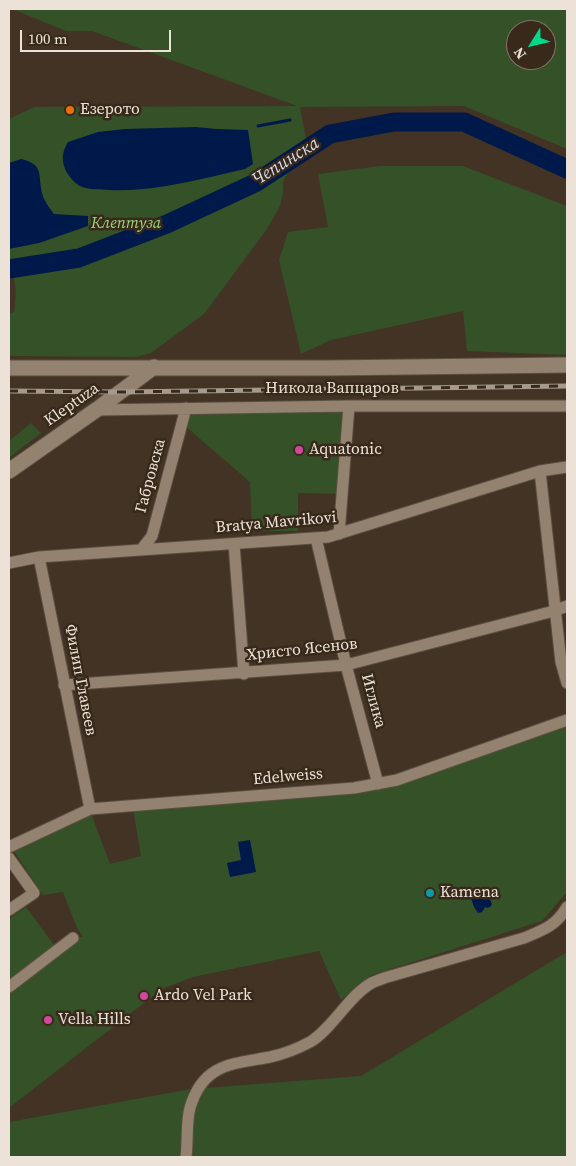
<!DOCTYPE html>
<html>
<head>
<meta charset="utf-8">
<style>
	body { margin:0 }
	#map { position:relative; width:576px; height:1166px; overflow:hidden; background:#423324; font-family:"Source Serif 4",serif }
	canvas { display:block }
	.frame { position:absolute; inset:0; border:10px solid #ece2d8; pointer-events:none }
	.north { position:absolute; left:506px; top:20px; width:50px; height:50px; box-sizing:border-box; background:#38291a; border:1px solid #807366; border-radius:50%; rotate:234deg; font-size:14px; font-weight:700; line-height:20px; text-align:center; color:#ece2d8 }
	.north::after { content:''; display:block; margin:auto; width:18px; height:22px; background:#00d98c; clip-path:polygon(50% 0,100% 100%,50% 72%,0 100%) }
	.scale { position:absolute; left:20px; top:30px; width:151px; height:22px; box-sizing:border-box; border:2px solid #ece2d8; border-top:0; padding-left:6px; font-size:15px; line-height:18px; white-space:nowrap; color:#ece2d8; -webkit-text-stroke:4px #38291a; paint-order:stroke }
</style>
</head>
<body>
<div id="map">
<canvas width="576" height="1166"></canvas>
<div class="frame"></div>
<div class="north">N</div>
<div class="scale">100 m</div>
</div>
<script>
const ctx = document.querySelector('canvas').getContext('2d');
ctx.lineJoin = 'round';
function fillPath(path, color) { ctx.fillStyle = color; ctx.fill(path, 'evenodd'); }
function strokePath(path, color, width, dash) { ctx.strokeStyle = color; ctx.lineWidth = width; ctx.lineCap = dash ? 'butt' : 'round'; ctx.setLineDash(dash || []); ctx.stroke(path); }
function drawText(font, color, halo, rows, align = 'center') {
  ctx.font = font + ' "Source Serif 4",serif'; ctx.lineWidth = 5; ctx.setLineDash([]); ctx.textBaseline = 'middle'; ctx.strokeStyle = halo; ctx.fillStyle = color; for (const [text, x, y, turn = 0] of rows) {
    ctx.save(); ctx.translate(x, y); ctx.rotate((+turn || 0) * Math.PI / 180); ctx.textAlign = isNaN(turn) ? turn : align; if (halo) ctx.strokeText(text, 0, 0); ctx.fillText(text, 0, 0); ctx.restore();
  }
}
const green = new Path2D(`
	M12 9H567V149L464 106 300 107 306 139 283 182V193L280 206 267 229 204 314 151 353 136 357 9 356V314L14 312C17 292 16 283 9 264V119L34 107 297 106 92 31H66ZM516 30H546V60H516Z
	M380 166H463L567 206V355L467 351 463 311 331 340 301 354 279 260 288 232 328 227 318 174Z
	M192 412H343L339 494 298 493V531H252L250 482 185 426Z
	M31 423 41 433 9 458V441Z
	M567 723V892L542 921 372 975 341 1000 319 951 193 977 162 989 9 1108V987L73 938 83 937 77 928 63 892 43 895 14 851 91 813 110 864 141 856 133 809 345 792Z
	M26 907 54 945 9 980V919Z
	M567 952V1157H9V1122L191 1089 361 1076Z`);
const water = new Path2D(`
	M196 127 216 129 248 130 253 164 245 169C201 179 155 192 109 190 101 189 93 190 86 188 76 186 71 179 66 171 61 160 62 152 68 142L98 132 125 129Z
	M21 159C44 164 38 175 42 193 44 201 49 207 54 214L88 216V226L39 243 9 249V163Z
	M250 840 256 872 230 877 227 863 241 860 238 842Z
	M488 895 492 904 491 906 488 908 485 907 482 912 478 913 474 907 471 898 479 896 483 897Z`);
const stream = new Path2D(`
	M258 126 290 120`);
const river = new Path2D(`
	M9 269 79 258 167 224 255 183 330 134 394 122H464L567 169`);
const minor = new Path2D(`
	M96 410 349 406H567
	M540 471 561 662 567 683
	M339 534 349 406
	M316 538 346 665 378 784
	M234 544 244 674
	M141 550 152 536 186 408
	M39 557 90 809
	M9 563 39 557 328 537 540 471 567 467
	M64 685 346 665 554 611 567 606
	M9 847 90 809 354 788 397 780 567 720
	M9 858 34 893 9 910
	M9 987 73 938
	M186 1157C188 1142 186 1122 190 1108 203 1063 233 1064 270 1057 284 1054 297 1049 310 1042 332 1029 348 997 370 984 374 981 380 980 384 978L524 938C543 930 556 926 567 907`);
const tertiary = new Path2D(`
	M9 368H327L567 365
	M9 471 96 410 154 367`);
const rail = new Path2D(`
	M9 391 121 392 567 386`);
const markers = [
	[70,110,5,"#e8710a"],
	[299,450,5,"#d1479c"],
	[430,893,5,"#0f9aa8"],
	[144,996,5,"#d1479c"],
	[48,1020,5,"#d1479c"]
];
const poiNames = [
	["Езерото",80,110],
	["Aquatonic",309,450],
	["Kamena",440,893],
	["Ardo Vel Park",154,996],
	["Vella Hills",58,1020]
];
const parkNames = [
	["Клептуза",126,224]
];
const streetNames = [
	["Никола Вапцаров",332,389],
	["Kleptuza",72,405,-35],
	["Габровска",151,476,-75],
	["Bratya Mavrikovi",276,523,-5],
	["Христо Ясенов",302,650,-6],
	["Филип Главеев",80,680,79],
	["Иглика",373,701,75],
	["Edelweiss",288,777,-5]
];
const waterNames = [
	["Чепинска",286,162,-32]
];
fillPath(green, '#345128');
fillPath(water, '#00194b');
strokePath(stream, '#00194b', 3);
strokePath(river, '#00194b', 19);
strokePath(minor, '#5c4f41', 13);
strokePath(tertiary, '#5c4f41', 17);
strokePath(minor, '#938270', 11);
strokePath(tertiary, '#938270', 15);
strokePath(rail, '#a69a8e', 5);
strokePath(rail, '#38291a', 3, [9]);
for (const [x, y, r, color] of markers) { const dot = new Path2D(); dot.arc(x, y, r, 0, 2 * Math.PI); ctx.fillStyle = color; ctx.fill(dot); strokePath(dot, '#38291a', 2); }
drawText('16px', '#ece2d8', '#38291a', poiNames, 'left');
drawText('italic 16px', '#9ad681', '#38291a', parkNames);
drawText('16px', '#ece2d8', '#38291a', streetNames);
drawText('italic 18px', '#d3ddee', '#38291a', waterNames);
</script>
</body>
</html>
